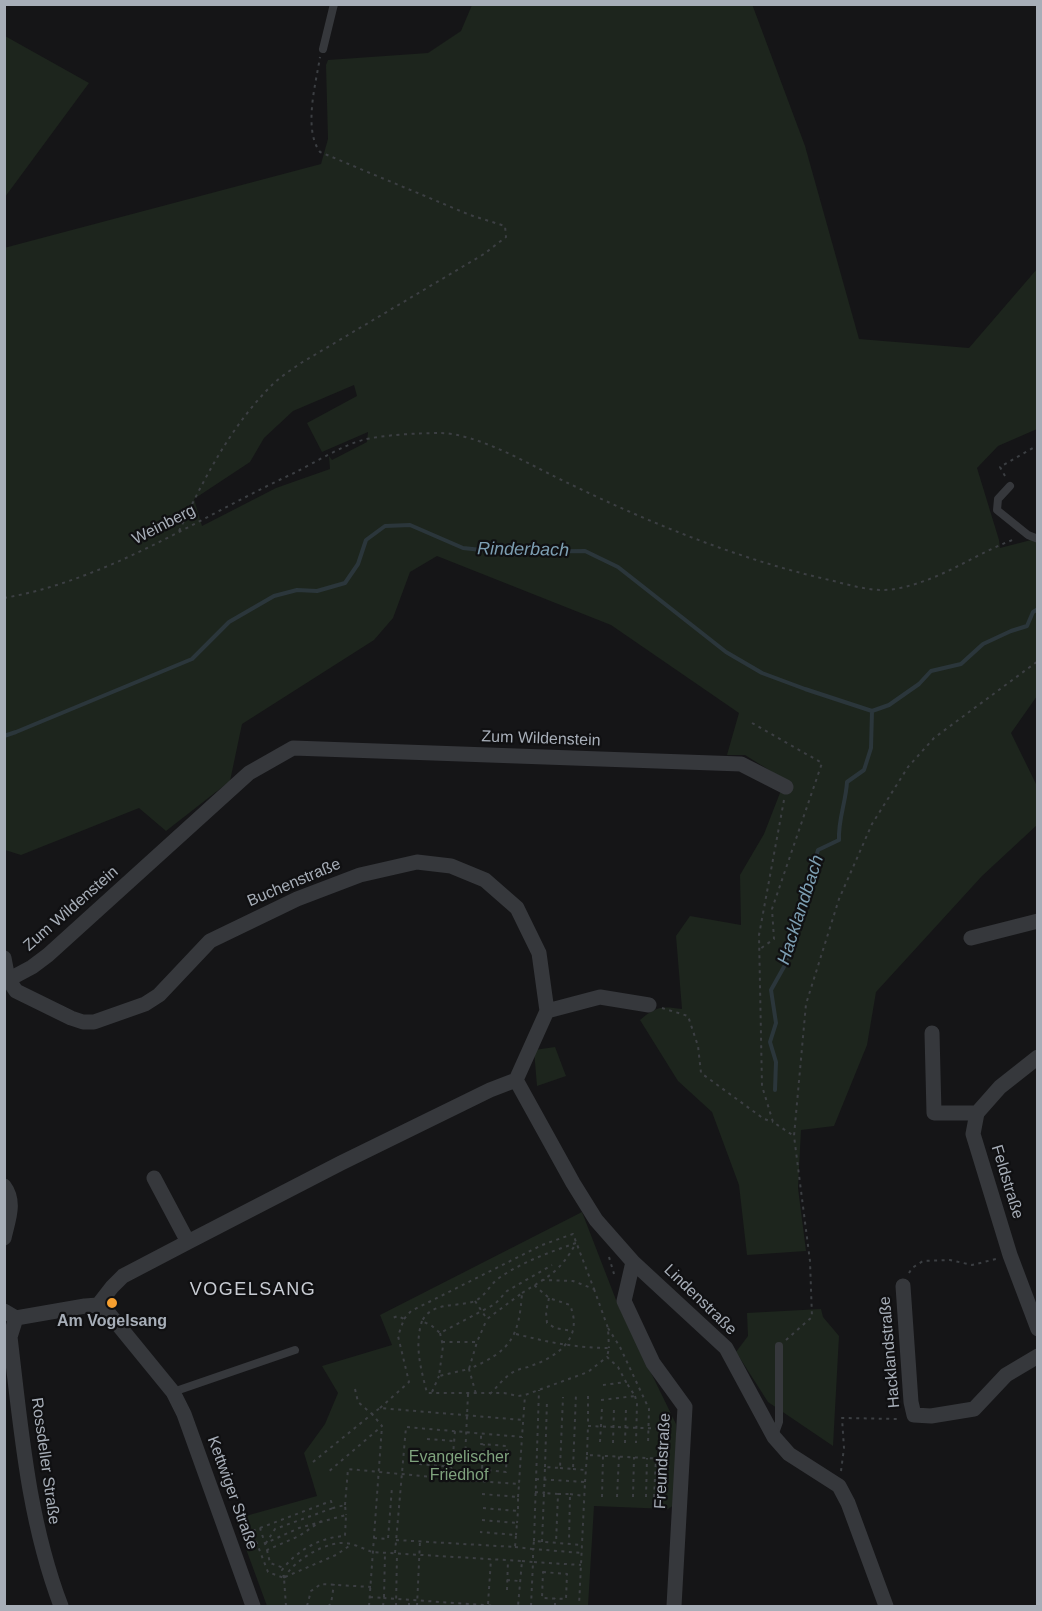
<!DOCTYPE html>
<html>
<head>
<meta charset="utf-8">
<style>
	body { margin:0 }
	#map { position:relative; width:1042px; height:1611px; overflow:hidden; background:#151517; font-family:Arial,sans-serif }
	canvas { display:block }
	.frame { position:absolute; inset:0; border:6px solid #a7aeb8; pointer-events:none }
</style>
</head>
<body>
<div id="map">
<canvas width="1042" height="1611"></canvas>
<div class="frame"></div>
</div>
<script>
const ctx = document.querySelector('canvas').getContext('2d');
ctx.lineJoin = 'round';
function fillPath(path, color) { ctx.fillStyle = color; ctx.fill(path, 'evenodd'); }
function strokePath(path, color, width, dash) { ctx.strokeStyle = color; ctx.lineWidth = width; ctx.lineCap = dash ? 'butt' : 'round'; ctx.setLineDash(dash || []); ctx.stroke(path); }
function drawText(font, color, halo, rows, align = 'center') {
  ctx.font = font + ' Arial,sans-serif'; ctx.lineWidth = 4.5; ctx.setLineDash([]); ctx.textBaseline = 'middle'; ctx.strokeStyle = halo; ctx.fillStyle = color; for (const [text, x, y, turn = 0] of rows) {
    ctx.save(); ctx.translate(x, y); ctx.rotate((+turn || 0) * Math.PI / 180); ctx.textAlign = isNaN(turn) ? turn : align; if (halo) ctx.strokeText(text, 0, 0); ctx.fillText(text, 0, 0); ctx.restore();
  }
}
const green = new Path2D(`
	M752 4 805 146 859 339 969 348 1037 269V429L998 446 977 468 999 540 1000 548 1031 540 1037 543V696L1011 733 1037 786V825L982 876 876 992 867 1045 834 1126 801 1130 798 1188 806 1251 747 1255 739 1185 712 1112 678 1081 640 1020C656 1006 662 1006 682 1009L676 936 690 916 741 925 740 875 764 834 785 780 745 755H727L739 713 611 625 437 556 410 572 393 618 374 640 242 724 230 781 166 831 139 808 21 855 5 850 4 248 321 164 328 139 326 65 328 60 428 53 461 31 472 5ZM354 385 357 396 307 423 322 452 368 432 367 442 332 460 329 456 330 469 276 488 202 526 194 499 250 462 264 438 293 411Z
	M5 36 89 83 5 197Z
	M555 1047 566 1076 537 1086 534 1050Z
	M582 1212 618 1305 676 1424 677 1503 668 1509 594 1506 588 1606H267L235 1519 317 1496 304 1453 325 1424 338 1393 322 1366 392 1345 380 1315Z
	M821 1309 823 1317 839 1336 833 1446 768 1402 736 1352 748 1336 747 1313Z`);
const stream = new Path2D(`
	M4 736 16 732 192 659 229 622 274 596 297 590 317 591 345 583 358 564 366 540 385 526 410 525 463 548 500 552 585 551 618 567 726 652 762 673 805 689 872 711 889 705 919 684 931 671 961 664 983 644 1011 631 1027 626 1033 612 1038 609
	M775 1090 776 1062 770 1042 776 1023 771 990 785 965 818 850 839 840C838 819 846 802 847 782L864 770 871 748 872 711`);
const path = new Path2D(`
	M1005 476 1000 467 1038 445
	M179 531C204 479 230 427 272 385 280 377 291 370 301 363L484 254 506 237 505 226 470 215 320 152C303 129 316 83 320 57
	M4 598C108 580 200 517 294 473 314 463 343 445 363 440 380 435 420 433 439 433 479 433 533 467 570 484 652 524 736 558 825 579 848 584 871 593 895 589 943 580 972 555 1015 539
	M752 723 822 763 772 909 774 939 760 949
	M784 800 759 935 762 1086 773 1122 794 1136
	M662 1008 688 1016 698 1046 701 1073 764 1119 773 1122
	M609 1257 614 1274
	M909 1273 912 1268 923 1261 950 1260 972 1265 996 1259
	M594 1289 608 1328 609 1348
	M522 1293C549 1276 560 1272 576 1243 550 1252 522 1262 499 1278 489 1285 485 1298 472 1302 454 1307 432 1302 422 1321L432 1326 440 1333 495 1304 507 1291 552 1265
	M549 1298 546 1312 547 1323 555 1328 573 1331
	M475 1301 487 1319 522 1293C519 1337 511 1351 469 1369L476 1394
	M404 1319 411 1311 429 1302 542 1245 573 1234 594 1289 573 1281 541 1280
	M422 1321C414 1346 421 1369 427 1393H504L518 1396 525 1395 588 1372 607 1357 618 1367 626 1382 603 1385
	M608 1328 620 1347 649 1409 648 1444
	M440 1333 443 1346 439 1376 469 1369 477 1342
	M516 1334C547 1342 576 1348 609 1348L607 1357
	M786 1340 812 1317 810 1261 794 1136 806 1004 839 899 872 824 908 767 934 738 1038 661
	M442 1342H477L487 1319
	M355 1389 358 1402 372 1414 380 1408 523 1420
	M432 1392 439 1376
	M468 1394 464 1480 519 1484 522 1437
	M490 1394C498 1386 505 1376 515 1371 519 1369 524 1368 528 1367 557 1357 584 1339 570 1305L549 1298 534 1285
	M588 1396V1426L669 1429
	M635 1396 637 1403 636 1443
	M601 1400 635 1396 626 1382
	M380 1408 409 1382 398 1336 404 1319 398 1316 392 1318
	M427 1439 454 1441
	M600 1442 602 1408
	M613 1443 614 1408
	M625 1443 626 1408
	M587 1455 588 1426
	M483 1456 507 1458
	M313 1462 372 1414 382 1426 327 1473
	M452 1467 419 1464 420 1452 453 1454
	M545 1467 547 1400
	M482 1468 484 1444
	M560 1468 573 1469 576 1394
	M573 1469 585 1470
	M841 1471 844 1448 842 1418 900 1419
	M451 1479 455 1431
	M536 1479 585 1482 579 1606
	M477 1481 478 1469 506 1472 507 1446 481 1444V1434
	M585 1482 587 1455 667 1459
	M535 1492 544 1493 545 1467 560 1468 563 1397
	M482 1494 518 1497V1511
	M558 1494H570L569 1542
	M570 1494 585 1496
	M518 1497 519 1485
	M602 1497 603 1456
	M617 1497 619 1456
	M633 1497 634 1457
	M646 1497 647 1458
	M654 1497 656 1458
	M345 1505 348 1469 464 1480
	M483 1508 518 1511 517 1523
	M482 1520 517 1523 516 1535
	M260 1528 331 1501 333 1508 345 1505 346 1515
	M374 1538 388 1539 392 1487
	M396 1540 515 1547 516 1535 480 1532
	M534 1541 539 1390
	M542 1542 544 1493 558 1494 556 1543
	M515 1547 533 1549 534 1541 582 1545
	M267 1550 270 1563 284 1568
	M395 1553 406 1427 522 1437 525 1395
	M522 1561 533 1562V1549L581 1553
	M543 1572 567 1574 566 1599 542 1598Z
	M285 1577 336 1555 352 1544
	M284 1578C294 1561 320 1545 340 1543 351 1542 362 1548 372 1552L522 1561 518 1606
	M284 1578 282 1570C297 1550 321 1537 345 1536L346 1515 299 1528 266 1543 275 1529 333 1508
	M507 1580 519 1581
	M507 1590 508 1560
	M370 1597 384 1598 385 1553
	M488 1604 491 1559
	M286 1606 284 1578 268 1572 252 1531 260 1528 267 1550 299 1536 323 1520
	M307 1606 311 1591 321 1584 371 1587
	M328 1606 331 1604 334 1584
	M369 1606 382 1426
	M383 1606 384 1598 497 1606
	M396 1606 397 1554
	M409 1606V1600
	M417 1606 420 1541
	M497 1606H509
	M531 1606 533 1562 581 1565
	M555 1606V1598`);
const service = new Path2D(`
	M323 49 334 4
	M1010 486 998 499 997 510 1028 535 1038 539
	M173 1392 295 1350
	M774 1436 779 1422V1346`);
const minor = new Path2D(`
	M971 938 1038 921
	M4 958 8 979 16 991 71 1018 83 1022H94L145 1004 159 995 210 941 297 899 360 875 417 862 451 866 485 880 517 908 539 953 547 1011 516 1080
	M4 982 32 967 48 955 249 773 293 748 741 764 786 787
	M547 1011 600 997 649 1005
	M932 1033 934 1113H977
	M1038 1057 1000 1087 977 1113 973 1134 1010 1255 1038 1329
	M516 1080 573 1183 596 1220 633 1262 726 1348 774 1437 789 1454 839 1486 848 1503 886 1606
	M154 1178 188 1242 341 1163 490 1090 516 1080
	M4 1186C16 1202 8 1220 4 1238
	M633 1262 624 1301 653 1363 685 1407 674 1606
	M903 1286 911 1402 914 1415 931 1416 974 1409 1006 1375 1038 1356
	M98 1305 112 1287 123 1276 188 1242
	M4 1311 16 1318 85 1306 98 1305 106 1310 173 1392 184 1414 253 1606
	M16 1318 10 1337C21 1429 28 1519 61 1606`);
const markers = [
	[112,1303,6,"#f69f2f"]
];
const streetNames = [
	["Weinberg",164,525,-27],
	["Zum Wildenstein",541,739,2],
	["Buchenstraße",294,883,-23],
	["Zum Wildenstein",71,909,-41],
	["Feldstraße",1007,1182,73],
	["Lindenstraße",700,1300,44],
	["Hacklandstraße",890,1352,-95],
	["Rossdeller Straße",45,1461,82],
	["Freundstraße",663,1461,-87],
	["Kettwiger Straße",232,1493,70]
];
const poiNames = [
	["Am Vogelsang",112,1322]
];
const parkNames = [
	["Evangelischer",459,1458],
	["Friedhof",459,1476]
];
const waterNames = [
	["Rinderbach",523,550,1],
	["Hacklandbach",801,910,-72]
];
const neighbourhoodNames = [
	["VOGELSANG",253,1290]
];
fillPath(green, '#1d251d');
strokePath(stream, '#2b363b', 4);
strokePath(path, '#3c3f43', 2, [3, 4.5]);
strokePath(service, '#36383c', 8);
strokePath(minor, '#36383c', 15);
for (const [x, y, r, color] of markers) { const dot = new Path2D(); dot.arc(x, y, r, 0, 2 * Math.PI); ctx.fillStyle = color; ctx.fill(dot); strokePath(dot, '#101012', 2); }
drawText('16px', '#a7aeb8', '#101012', streetNames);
drawText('bold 16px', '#a7aeb8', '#101012', poiNames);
drawText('16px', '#7fa37d', '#101012', parkNames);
drawText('italic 18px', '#7d9fb3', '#101012', waterNames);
ctx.letterSpacing = '1.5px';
drawText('18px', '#c8ccd3', '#101012', neighbourhoodNames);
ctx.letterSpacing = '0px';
</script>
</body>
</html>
